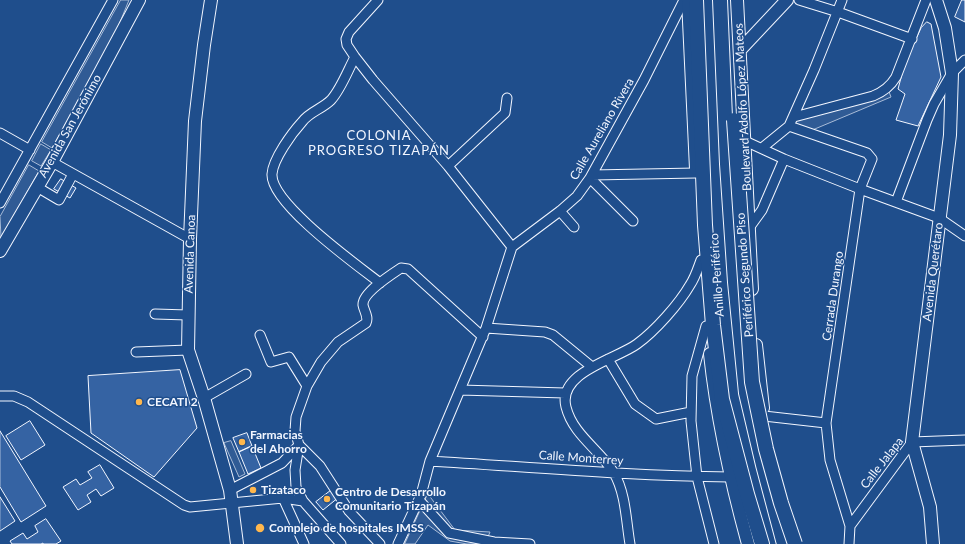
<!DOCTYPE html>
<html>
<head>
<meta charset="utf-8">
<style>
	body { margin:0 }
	canvas { display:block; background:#1f4e8c }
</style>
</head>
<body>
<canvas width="965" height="544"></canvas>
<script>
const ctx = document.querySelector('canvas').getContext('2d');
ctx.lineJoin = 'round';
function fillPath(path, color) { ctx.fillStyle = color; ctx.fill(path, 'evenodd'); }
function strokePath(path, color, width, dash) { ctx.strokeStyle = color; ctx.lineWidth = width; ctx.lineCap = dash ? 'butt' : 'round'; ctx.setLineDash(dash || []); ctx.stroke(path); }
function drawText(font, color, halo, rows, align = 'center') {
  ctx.font = font + ' Lato,sans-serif'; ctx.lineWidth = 3; ctx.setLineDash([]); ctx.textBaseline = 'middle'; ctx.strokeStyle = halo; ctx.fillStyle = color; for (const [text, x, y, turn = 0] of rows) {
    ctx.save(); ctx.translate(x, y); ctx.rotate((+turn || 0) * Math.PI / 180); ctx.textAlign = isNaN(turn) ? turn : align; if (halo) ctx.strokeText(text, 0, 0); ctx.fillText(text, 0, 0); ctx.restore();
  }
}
const built = new Path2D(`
	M121 0H129L118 27 96 70 52 148 42 142Z
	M886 84 891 97 810 131 786 120 795 113 876 91Z
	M41 144 51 150 41 166 32 161Z
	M29 165 39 171 1 238 0 217Z
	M231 441 245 474 239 477 224 443Z
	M428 494 455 530 490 532 485 544H467L450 541 428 525 415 544H405Z`);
const building = new Path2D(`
	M962 0H965V22L955 17Z
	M927 22 931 24 941 77 918 126 896 120 905 94 898 89 905 63 921 28Z
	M61 179 76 188 70 198 54 189Z
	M180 370 197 428 154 477 91 433 88 376Z
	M30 421 45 445 21 460 6 436Z
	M0 431 46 506 21 522 0 487Z
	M247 433 252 446 239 452 233 438Z
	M252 446 261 468 248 474 239 452Z
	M100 465 114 488 101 496 96 489 87 495 91 502 78 510 63 487 76 479 80 485 92 478 88 472Z
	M333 489 339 497 323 510 316 502Z
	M0 497 15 521 0 531Z
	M46 519 61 541 56 544H43V543L41 544H12L10 541 23 533 27 539 38 532 35 526Z`);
const minor = new Path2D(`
	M378 0 349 32 346 39 347 45 355 57 373 80 448 166 512 247
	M799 0 838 12 912 39
	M355 57C348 70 341 89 331 100 322 109 309 112 302 122 292 133 273 159 272 174 270 203 357 265 380 283
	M794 117 873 96C883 92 890 87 896 77L926 0
	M789 126 867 153 872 159 860 189 826 423 830 460 850 526
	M0 133 30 150
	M745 141 784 159 860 189 939 218 965 236
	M762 148 789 126 814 70 842 0
	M52 162 190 239
	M448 166 505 113 507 98
	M592 175 696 173
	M590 178 633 221
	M37 187 59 200 73 174
	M896 202 927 120 934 104 952 73 965 60
	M0 203 113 0
	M560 211 574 227
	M749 228 762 210 784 159
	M512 247 560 211 577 196 590 178 644 80 684 0
	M155 314 188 315
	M706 326 692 376 691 421 697 477 714 544
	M486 328 545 332 553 335 592 367
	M260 335 271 362 289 357 307 386
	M136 352 188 350
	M608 359 635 404 656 419 691 412
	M460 390 565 393
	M0 396H14L28 402 184 505 190 507 283 498 303 501 341 544
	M204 398 246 374
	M764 416 826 423
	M430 461C530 467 630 476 730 477
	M230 490 282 463 299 445 320 466 349 511 380 544
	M283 498 304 544
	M419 500 449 533 494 542 530 544
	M303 501 296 487 295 470 299 445 295 431 296 417 307 386 321 362 338 342 366 323C369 317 364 311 363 305 362 293 392 274 401 268L408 269 483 337
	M398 544 421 495 430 461 486 328 512 247
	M630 544C626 521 626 494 614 473 600 450 573 435 566 407 557 372 617 359 637 344 655 331 679 304 690 285 695 278 698 268 701 260
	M849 544 850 526 912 442 965 440`);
const major = new Path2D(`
	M211 0 204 45 195 121 190 239 188 350 204 398 230 490 237 544
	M688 0 696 169
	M737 0 752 289
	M740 50 787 0
	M0 251 52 162 139 0
	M756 345 763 408
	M710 354C717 419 731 482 748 544
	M933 544 930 507 912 442 950 135 952 73 945 28 936 0`);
const highway = new Path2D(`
	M696 0 705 225 713 325 722 399 747 494 762 544
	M720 0 727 164 735 282 746 393 763 465 784 544`);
const highwayBridge = new Path2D(`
	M734 120 752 382 766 449 781 503 795 544`);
const markers = [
	[139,402,4,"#ffb74d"],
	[242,442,4,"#ffb74d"],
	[253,490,4,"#ffb74d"],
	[327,499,4,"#ffb74d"],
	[260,528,5,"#ffb74d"]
];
const streetNames = [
	["Boulevard Adolfo López Mateos",743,107,-93],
	["Avenida San Jerónimo",70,126,-61],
	["Calle Aureliano Rivera",602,129,-60],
	["Avenida Canoa",190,254,-88],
	["Avenida Querétaro",933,272,-83],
	["Anillo Periférico",717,275,-94],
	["Periférico Segundo Piso",745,275,-94],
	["Cerrada Durango",833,296,-82],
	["Calle Monterrey",581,458,4],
	["Calle Jalapa",882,463,-52]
];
const poiNames = [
	["CECATI 2",147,402],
	["Farmacias",250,435],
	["del Ahorro",250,449],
	["Tizataco",261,490],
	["Centro de Desarrollo",335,492],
	["Comunitario Tizapán",335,506],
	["Complejo de hospitales IMSS",269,528]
];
const neighbourhoodNames = [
	["COLONIA",379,136],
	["PROGRESO TIZAPÁN",379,151]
];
fillPath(built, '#305b95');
strokePath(built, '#a8bbd7', 1);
fillPath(building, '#3563a3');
strokePath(building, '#f2f6ff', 1);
strokePath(minor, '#f2f6ff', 11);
strokePath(major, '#f2f6ff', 14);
strokePath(highway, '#f2f6ff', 16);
strokePath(minor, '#1f4e8c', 9);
strokePath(major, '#1f4e8c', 12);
strokePath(highway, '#1f4e8c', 14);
strokePath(highwayBridge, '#f2f6ff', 16, []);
strokePath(highwayBridge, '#1f4e8c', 14);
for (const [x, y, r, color] of markers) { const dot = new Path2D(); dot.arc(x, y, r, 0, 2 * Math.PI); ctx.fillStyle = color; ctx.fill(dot); strokePath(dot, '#1f4e8c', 1.5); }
drawText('12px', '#f2f6ff', '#1f4e8c', streetNames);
drawText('bold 12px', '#f2f6ff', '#1f4e8c', poiNames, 'left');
ctx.letterSpacing = '1px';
drawText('13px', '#f2f6ff', '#1f4e8c', neighbourhoodNames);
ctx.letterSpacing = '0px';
</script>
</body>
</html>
